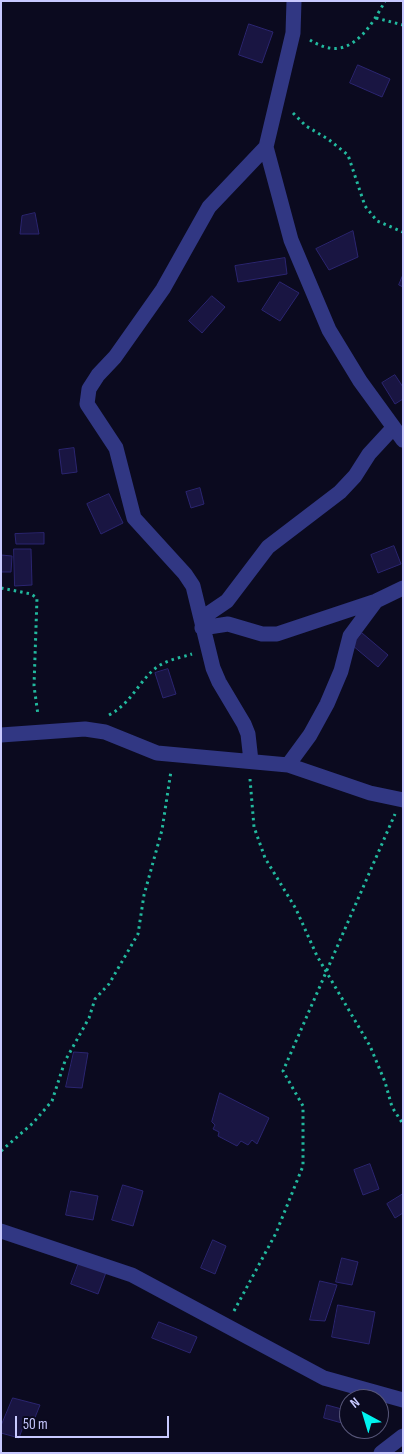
<!DOCTYPE html>
<html>
<head>
<meta charset="utf-8">
<style>
	body { margin:0 }
	#map { position:relative; width:404px; height:1454px; overflow:hidden; background:#0b0a1f; font-family:"Sofia Sans Condensed",sans-serif }
	canvas { display:block }
	.frame { position:absolute; inset:0; border:2px solid #c8c9ff; pointer-events:none }
	.north { position:absolute; left:339px; top:1389px; width:50px; height:50px; box-sizing:border-box; background:#0b0a1f; border:1px solid #575679; border-radius:50%; rotate:321deg; font-size:14px; font-weight:700; line-height:20px; text-align:center; color:#c8c9ff }
	.north::after { content:''; display:block; margin:auto; width:18px; height:22px; background:#00f3ef; clip-path:polygon(50% 0,100% 100%,50% 72%,0 100%) }
	.scale { position:absolute; left:15px; top:1416px; width:154px; height:22px; box-sizing:border-box; border:2px solid #c8c9ff; border-top:0; padding-left:6px; font-size:15px; line-height:18px; white-space:nowrap; color:#c8c9ff; -webkit-text-stroke:4px #0b0a1f; paint-order:stroke }
</style>
</head>
<body>
<div id="map">
<canvas width="404" height="1454"></canvas>
<div class="frame"></div>
<div class="north">N</div>
<div class="scale">50 m</div>
</div>
<script>
const ctx = document.querySelector('canvas').getContext('2d');
ctx.lineJoin = 'round';
function fillPath(path, color) { ctx.fillStyle = color; ctx.fill(path, 'evenodd'); }
function strokePath(path, color, width, dash) { ctx.strokeStyle = color; ctx.lineWidth = width; ctx.lineCap = dash ? 'butt' : 'round'; ctx.setLineDash(dash || []); ctx.stroke(path); }
const building = new Path2D(`
	M249 24 273 32 262 63 239 55Z
	M358 65 390 79 382 97 350 83Z
	M35 213 39 234H20L22 216Z
	M353 231 358 257 329 270 316 249Z
	M285 258 287 274 238 282 235 266Z
	M403 275V287L399 285Z
	M280 282 299 293 280 321 262 310Z
	M212 296 225 307 202 333 189 321Z
	M395 375 403 387V399L395 404 382 383Z
	M74 448 77 472 62 474 59 450Z
	M200 488 204 504 191 508 186 492Z
	M109 494 123 523 101 534 87 504Z
	M44 533V544H16L15 534Z
	M394 546 401 564 378 573 371 555Z
	M14 549H31L32 585 15 586Z
	M1 555 12 556 11 572H1Z
	M362 633 388 655 378 667 352 645Z
	M168 669 176 694 163 698 155 673Z
	M74 1052 88 1053 82 1088 66 1087Z
	M220 1093 269 1118 257 1144 252 1140 248 1145 241 1141 237 1146 218 1136 219 1132 213 1129 215 1125 212 1122Z
	M370 1164 379 1189 363 1195 354 1170Z
	M123 1185 143 1191 133 1226 112 1220Z
	M71 1191 98 1196 93 1220 66 1215Z
	M403 1194V1213L395 1218 387 1204Z
	M213 1240 226 1246 215 1274 201 1268Z
	M81 1257 108 1267 98 1294 71 1284Z
	M342 1258 358 1262 352 1285 336 1282Z
	M320 1281 337 1285 325 1321 310 1320Z
	M338 1305 375 1312 369 1344 332 1337Z
	M159 1322 197 1337 190 1353 152 1338Z
	M13 1398 40 1405 32 1425 24 1424 19 1438 1 1433V1426Z
	M327 1405 349 1411V1425L324 1418Z`);
const path = new Path2D(`
	M376 18 403 25
	M310 40C318 45 329 50 340 48 361 44 376 18 385 1
	M293 113 306 126 328 139 348 155 365 206 377 221 403 232
	M1 588 31 594 37 598 34 686 38 715
	M109 715C134 702 141 675 162 664 171 659 183 657 192 654
	M250 779 254 827 265 858 296 909 317 956 370 1046 385 1082 392 1107 403 1124
	M1 1151 33 1123 52 1101 65 1061 89 1018 95 999 109 984 138 934 144 895 162 830 171 771
	M234 1311 276 1233 303 1166V1106L283 1071 395 814`);
const street = new Path2D(`
	M294 1 293 33 266 147 291 240 329 330 360 381 403 440
	M202 618 227 601 268 547 340 492 355 476 369 454 393 428
	M202 628 228 624 262 634H277L376 601 403 588
	M1 735 85 729 105 732 157 753 288 765 370 793 403 800
	M251 761 248 734 244 724 219 682 213 668 193 586 185 574 134 518 116 448 87 404 89 389 98 375 115 357 163 289 209 207 266 147
	M288 765 310 735 327 704 341 671 350 636 376 601
	M1 1231 132 1275 324 1378 403 1400
	M381 1453 403 1436`);
fillPath(building, '#191542');
strokePath(building, '#2b2570', 1);
strokePath(path, '#22b99e', 3, [2.5, 4]);
strokePath(street, '#313783', 15);
</script>
</body>
</html>
